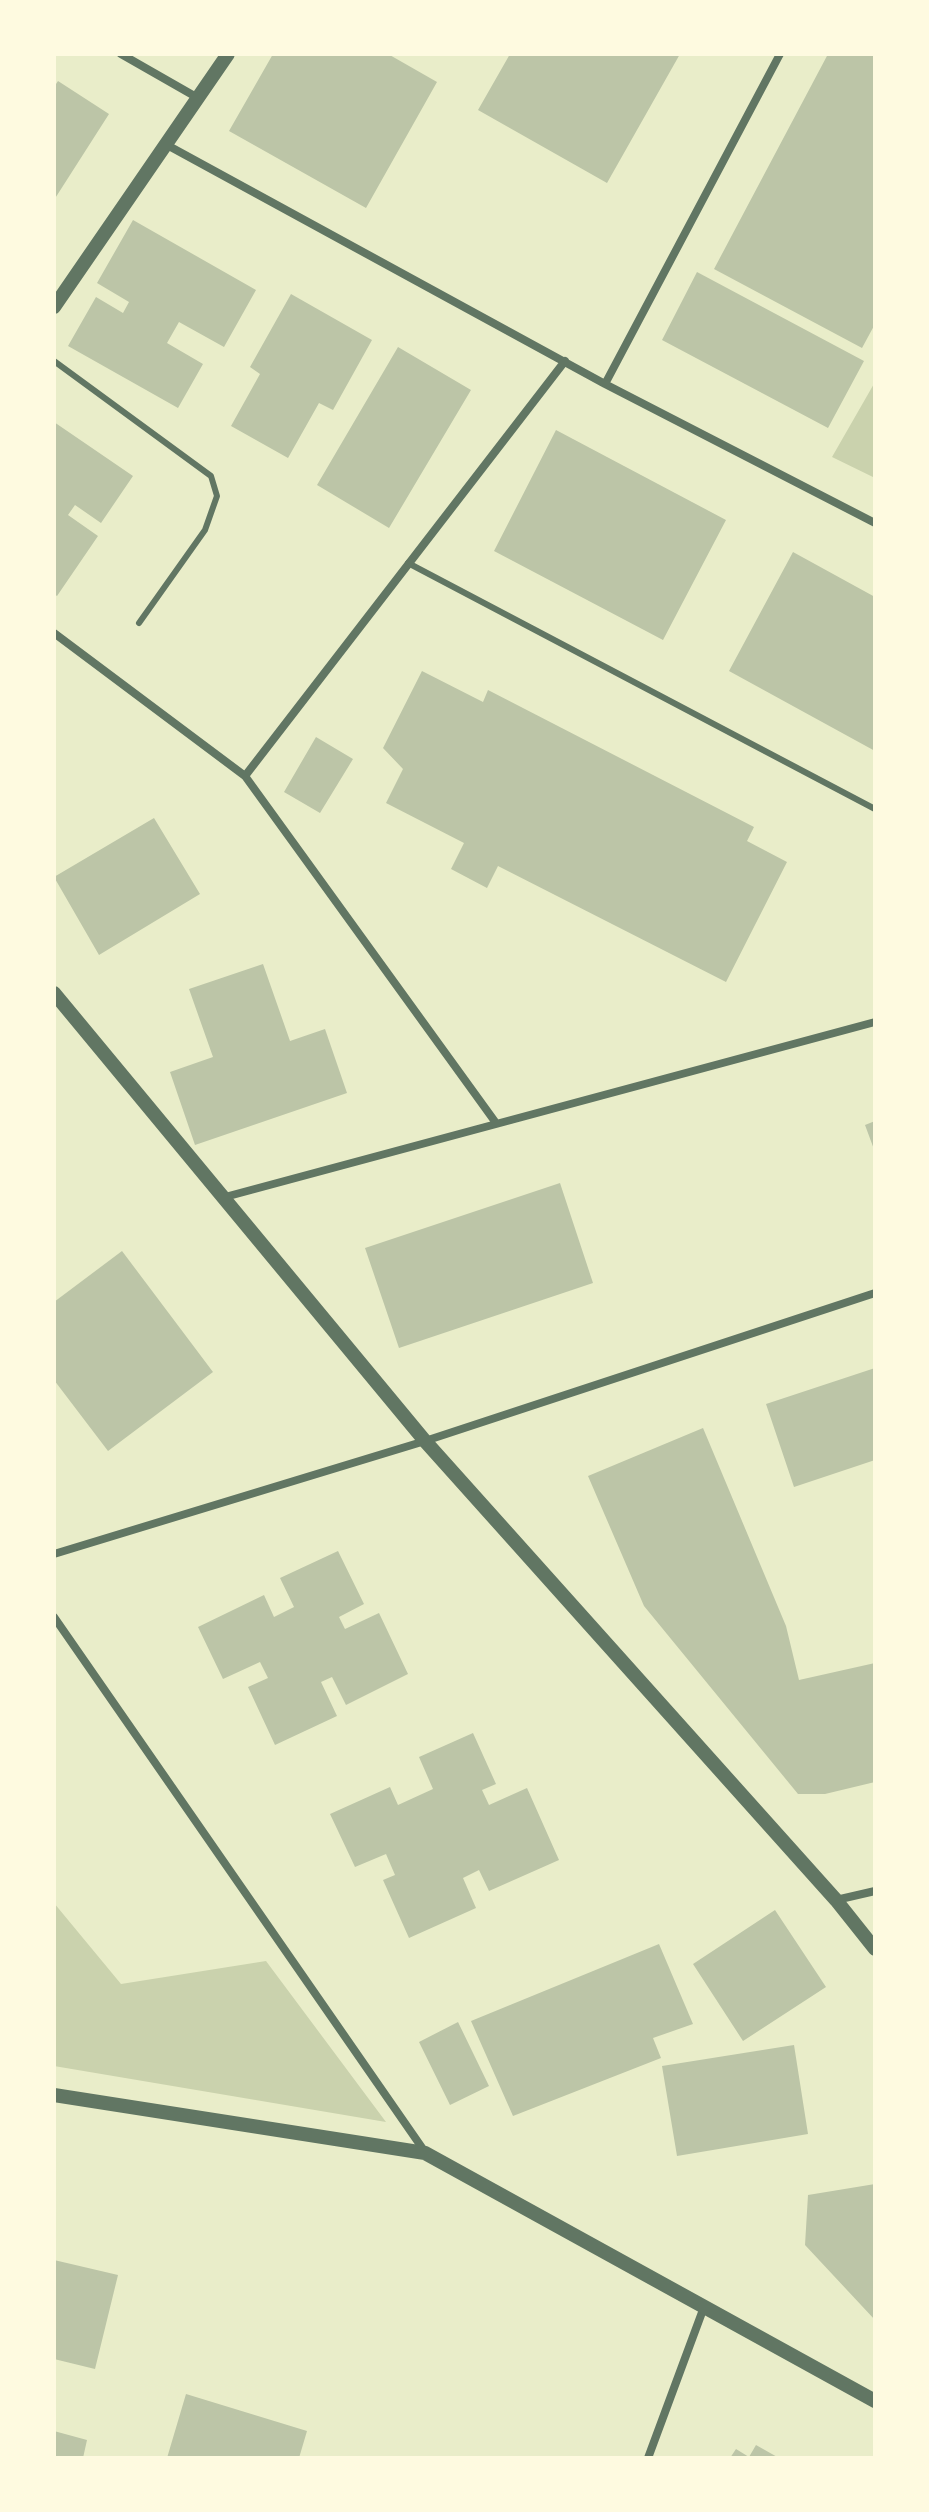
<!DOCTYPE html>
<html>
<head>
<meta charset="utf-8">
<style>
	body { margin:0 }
	#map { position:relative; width:929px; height:2512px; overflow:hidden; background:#e9edc9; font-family:Rubik,sans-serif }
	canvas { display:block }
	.frame { position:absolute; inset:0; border:56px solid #fefae0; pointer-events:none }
</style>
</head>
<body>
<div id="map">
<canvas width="929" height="2512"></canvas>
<div class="frame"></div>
</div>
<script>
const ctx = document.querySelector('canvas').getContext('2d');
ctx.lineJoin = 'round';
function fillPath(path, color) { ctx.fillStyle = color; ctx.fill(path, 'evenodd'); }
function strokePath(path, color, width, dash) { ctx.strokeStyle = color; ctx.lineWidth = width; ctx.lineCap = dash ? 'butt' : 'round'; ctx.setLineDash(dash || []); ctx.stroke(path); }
const green = new Path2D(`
	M875 382V478L832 457Z
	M54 1903 121 1984 266 1961 386 2122 54 2066Z`);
const building = new Path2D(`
	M273 54H388L437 82 366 208 229 131Z
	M510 54H680L607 183 478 110Z
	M828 54H875V324L862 348 714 269Z
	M58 81 109 114 54 200V87Z
	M133 220 256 290 224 347 179 322 167 343 203 364 178 408 68 346 96 297 123 313 129 302 97 283Z
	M697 272 864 361 828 428 662 340Z
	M291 294 372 340 333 410 319 403 288 458 231 426 260 374 250 367Z
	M398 347 471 390 389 528 317 485Z
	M54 422 133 476 101 523 75 505 68 515 98 536 57 596 54 594Z
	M556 430 726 520 663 640 494 551Z
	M793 552 875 597V751L729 671Z
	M422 671 483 702 488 690 754 827 747 841 787 862 726 982 498 866 487 888 451 869 464 843 386 803 403 769 383 748Z
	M316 737 353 759 320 813 284 792Z
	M154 818 200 894 99 955 54 877Z
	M263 964 290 1041 325 1029 347 1093 195 1145 170 1072 213 1057 189 989Z
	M875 1121V1152L865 1125Z
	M560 1183 593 1283 399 1348 365 1248Z
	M122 1251 213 1372 108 1451 54 1380V1302Z
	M875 1368V1460L794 1487 766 1404Z
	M703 1428 786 1626 799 1680 875 1663V1782L825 1794H798L644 1606 588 1476Z
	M338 1551 364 1604 339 1617 345 1629 379 1613 408 1674 346 1705 332 1677 321 1682 337 1716 275 1745 248 1687 268 1678 260 1662 223 1679 198 1627 264 1595 274 1617 294 1607 280 1578Z
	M473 1733 496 1784 482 1790 489 1805 527 1788 559 1860 489 1891 479 1870 463 1878 476 1908 409 1938 383 1880 395 1875 386 1854 355 1867 330 1814 390 1787 398 1805 433 1789 419 1757Z
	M775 1910 826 1987 743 2041 693 1964Z
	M659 1944 693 2024 653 2038 661 2058 513 2116 471 2021Z
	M458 2022 489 2086 450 2105 419 2042Z
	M794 2045 808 2134 677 2156 662 2066Z
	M875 2184V2320L805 2245 808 2195Z
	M54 2260 118 2275 95 2369 54 2359Z
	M186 2394 307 2431 299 2458H167Z
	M54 2431 87 2440 83 2458H54Z
	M756 2445 779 2458H730L736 2449 749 2457Z`);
const service = new Path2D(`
	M54 361 211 476 217 496 205 530 139 623
	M408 563 875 809`);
const minor = new Path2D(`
	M121 54 198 98
	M167 145 605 384 875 523
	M605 384 780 54
	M54 633 245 776 496 1123
	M245 776 565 361
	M225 1197 875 1022
	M54 1554 425 1441 875 1293
	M54 1617 425 2152
	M836 1900 875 1891
	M648 2458 704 2307`);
const tertiary = new Path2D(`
	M54 307 228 54
	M54 993 425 1441 836 1900 875 1949
	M54 2095 425 2153 875 2401`);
fillPath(green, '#cad2ad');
fillPath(building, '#bcc5a7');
strokePath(service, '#617663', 6);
strokePath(minor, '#617663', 8);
strokePath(tertiary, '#617663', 14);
</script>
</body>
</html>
